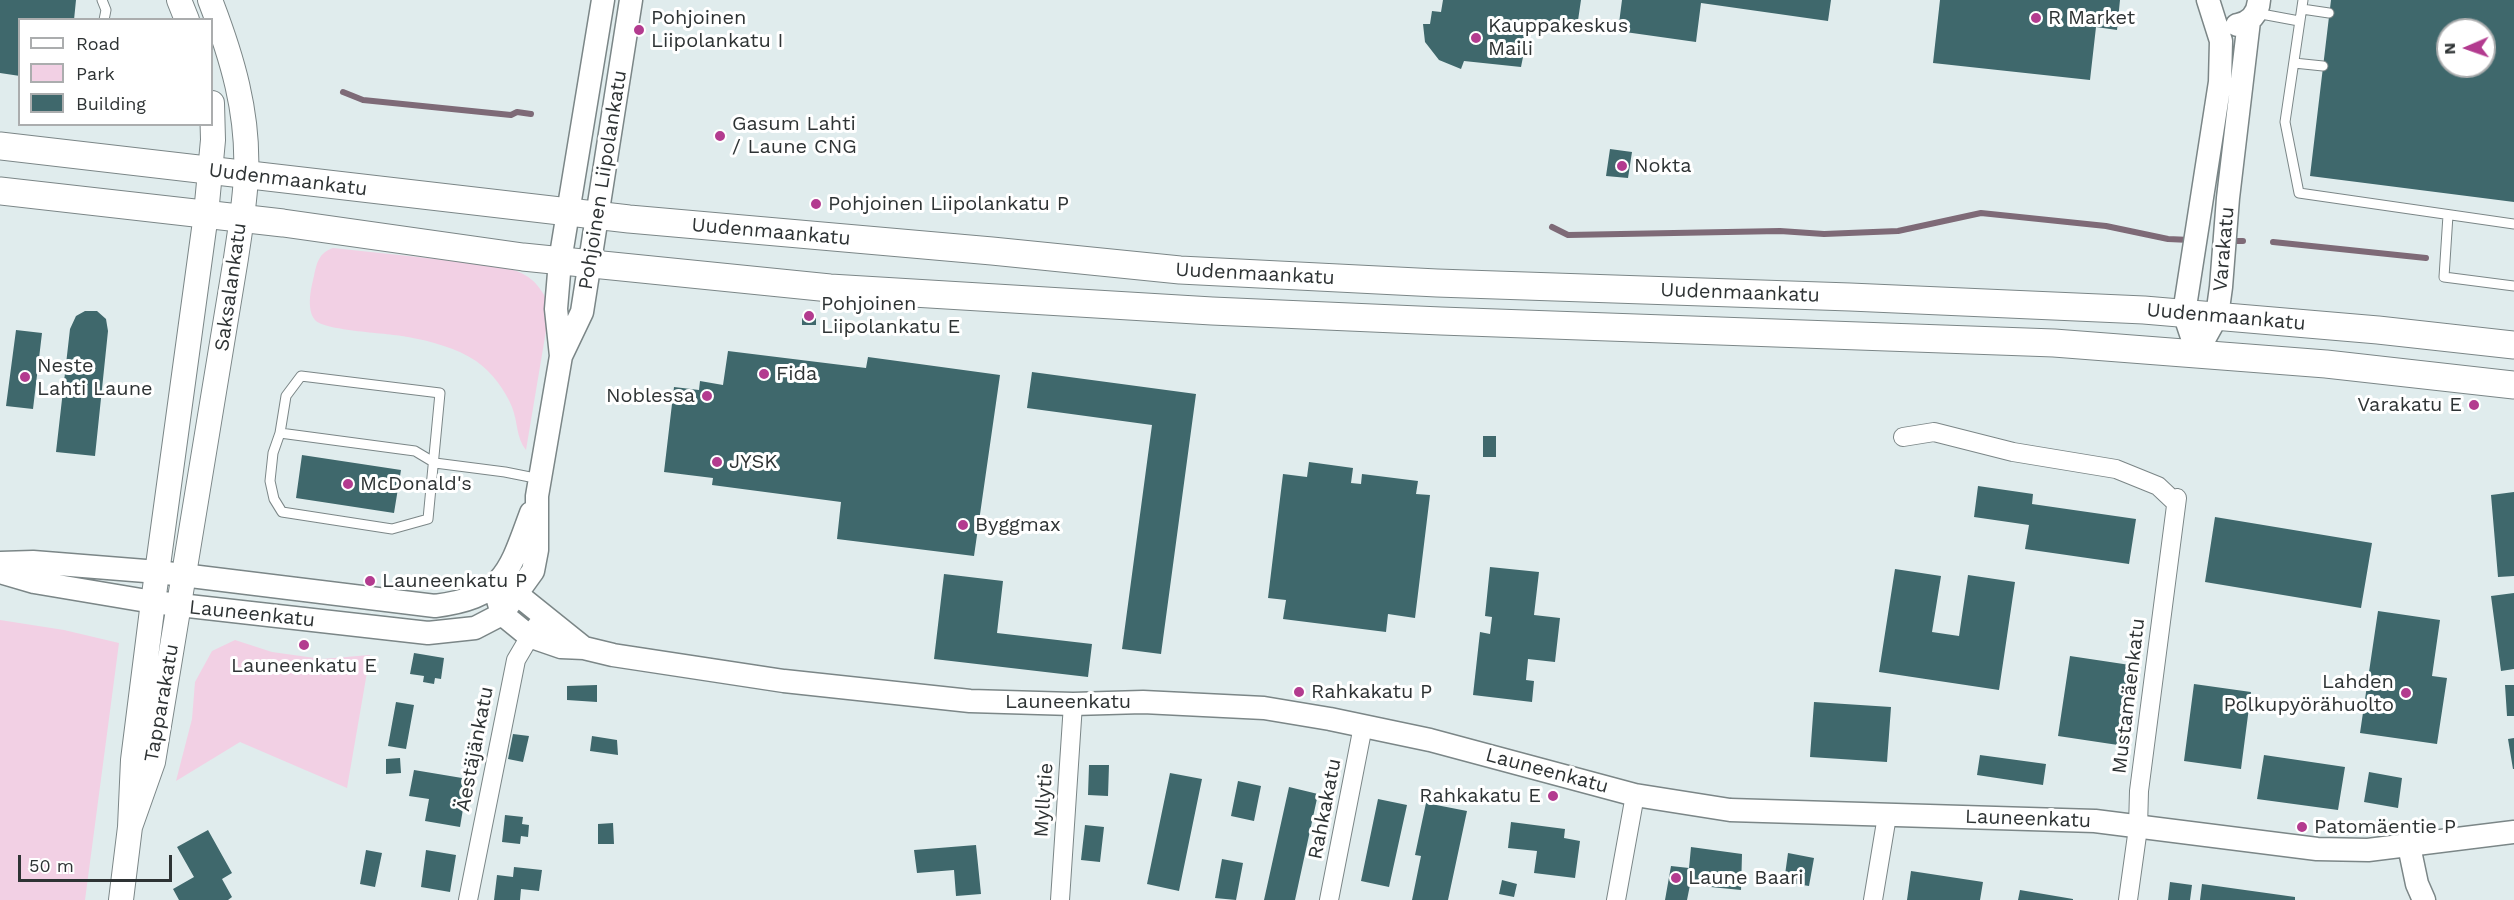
<!DOCTYPE html>
<html>
<head>
<meta charset="utf-8">
<style>
	body { margin:0 }
	#map { position:relative; width:2514px; height:900px; overflow:hidden; background:#e0eced; font-family:"Work Sans",sans-serif }
	canvas { display:block }
	.legend { position:absolute; left:18px; top:18px; width:195px; height:108px; box-sizing:border-box; background:#fff; border:2px solid #abadae; margin:0; padding:8px 10px; list-style:none; font-size:18px; color:#2e3334 }
	.legend li { display:flex; align-items:center; gap:12px; height:30px }
	.legend b { width:30px; border:2px solid #abadae }
	.north { position:absolute; left:2436px; top:18px; width:60px; height:60px; box-sizing:border-box; background:#fff; border:2px solid #abadae; border-radius:50%; rotate:268deg; font-size:16px; font-weight:700; line-height:24px; text-align:center; color:#2e3334 }
	.north::after { content:''; display:block; margin:auto; width:21px; height:27px; background:#b33b8f; clip-path:polygon(50% 0,100% 100%,50% 72%,0 100%) }
	.scale { position:absolute; left:18px; top:855px; width:154px; height:27px; box-sizing:border-box; border:3px solid #2e3334; border-top:0; padding-left:8px; font-size:18px; line-height:21px; white-space:nowrap; color:#2e3334; -webkit-text-stroke:4px #fff; paint-order:stroke }
</style>
</head>
<body>
<div id="map">
<canvas width="2514" height="900"></canvas>
<ul class="legend">
<li><b style="height:8px;background:#fff"></b>Road</li>
<li><b style="height:16px;background:#f2d0e4"></b>Park</li>
<li><b style="height:16px;background:#3f686c"></b>Building</li>
</ul>
<div class="north">N</div>
<div class="scale">50 m</div>
</div>
<script>
const ctx = document.querySelector('canvas').getContext('2d');
ctx.lineJoin = 'round';
function fillPath(path, color) { ctx.fillStyle = color; ctx.fill(path, 'evenodd'); }
function strokePath(path, color, width, dash) { ctx.strokeStyle = color; ctx.lineWidth = width; ctx.lineCap = dash ? 'butt' : 'round'; ctx.setLineDash(dash || []); ctx.stroke(path); }
function drawText(font, color, halo, rows, align = 'center') {
  ctx.font = font + ' "Work Sans",sans-serif'; ctx.lineWidth = 6; ctx.setLineDash([]); ctx.textBaseline = 'middle'; ctx.strokeStyle = halo; ctx.fillStyle = color; for (const [text, x, y, turn = 0] of rows) {
    ctx.save(); ctx.translate(x, y); ctx.rotate((+turn || 0) * Math.PI / 180); ctx.textAlign = isNaN(turn) ? turn : align; if (halo) ctx.strokeText(text, 0, 0); ctx.fillText(text, 0, 0); ctx.restore();
  }
}
const green = new Path2D(`
	M333 248 493 265C524 271 537 277 550 307L526 450C516 438 518 422 512 407 505 390 492 372 476 361 457 348 430 341 408 337 390 333 324 331 315 320 306 309 311 288 314 276 317 262 319 253 333 248Z
	M0 620 64 630 119 643 85 900H0Z
	M235 640 272 652 322 659 370 655 347 788 240 742 176 781 192 719 195 682 212 651Z`);
const stream = new Path2D(`
	M343 92 363 100 511 115 517 112 531 114
	M1552 227 1568 235 1780 231 1824 234 1898 231 1981 213 2106 226 2168 239 2190 240
	M2230 241H2243
	M2273 242 2426 258`);
const building = new Path2D(`
	M0 0H76L74 20H20V76L0 73Z
	M1443 0H1581L1576 34 1529 27 1521 67 1464 61 1461 69 1439 60 1425 42 1423 24H1430L1432 11 1441 12Z
	M1622 0H1831L1828 21 1701 3 1696 42 1618 31Z
	M1940 0H2120L2117 30 2096 27 2090 80 1933 63Z
	M2331 0H2514V202L2310 176ZM2448 30H2484V66H2448Z
	M1610 149 1632 152 1628 178 1606 176Z
	M85 311H97L106 319 108 331 95 456 56 452 70 329 76 316Z
	M802 318H816V325H802Z
	M16 330 42 333 33 409 6 406Z
	M728 351 866 368 868 357 1000 375 974 556 837 539 841 502 712 485 713 478 664 472 674 387 699 390 700 381 723 385Z
	M1032 372 1196 394 1161 654 1122 649 1152 425 1027 408Z
	M1483 436H1496V457H1483Z
	M302 455 401 470 394 513 296 498Z
	M1309 462 1353 468 1351 483 1361 484 1362 474 1418 481 1416 494 1430 495 1415 618 1388 614 1386 632 1283 619 1286 600 1268 598 1283 474 1307 477Z
	M1978 486 2033 494 2032 504 2136 519 2129 564 2025 549 2029 525 1974 517Z
	M2514 492V576L2498 577 2491 495Z
	M2215 517 2372 543 2361 608 2205 582Z
	M1490 567 1539 572 1534 615 1560 618 1555 662 1528 659 1526 680 1534 681 1532 702 1473 695 1480 632 1490 634 1492 617 1485 616Z
	M1895 569 1941 576 1932 632 1959 636 1968 575 2015 582 1999 690 1879 672Z
	M944 574 1003 581 997 633 1092 644 1088 677 934 659Z
	M2514 593V669L2501 671 2491 596Z
	M2378 611 2440 620 2432 676 2447 678 2437 744 2360 733Z
	M414 653 444 658 441 679 435 678 434 684 423 682 424 676 410 674Z
	M2070 656 2130 665 2118 745 2058 736Z
	M2194 684 2251 692 2241 769 2184 761Z
	M597 685V702L567 700V686Z
	M2505 685H2514V716H2507Z
	M396 702 414 705 406 749 388 746Z
	M1814 702 1891 707 1887 762 1810 757Z
	M513 734 529 736 523 762 508 759Z
	M592 736 617 740 618 755 590 751Z
	M2514 738V769H2513L2508 739Z
	M1980 755 2046 764 2043 785 1977 775Z
	M2264 755 2345 767 2338 810 2257 799Z
	M400 758 401 773 386 774V759Z
	M1089 765H1109L1108 796 1088 795Z
	M414 770 468 779 460 827 425 821 429 799 409 796Z
	M2369 772 2402 778 2398 808 2364 802Z
	M1170 773 1202 779 1179 891 1147 884Z
	M1238 781 1261 786 1254 821 1231 816Z
	M1289 787 1318 794 1295 900H1264Z
	M1378 799 1407 805 1389 887 1361 881Z
	M1426 803 1467 811 1448 900H1412L1421 856 1415 855Z
	M505 815 523 817 522 824 529 825 528 837 521 836 520 844 502 842Z
	M1511 822 1565 829 1564 838 1580 841 1575 878 1534 873 1537 851 1508 848Z
	M613 823 614 844H598V824Z
	M1085 825 1104 827 1100 862 1081 860Z
	M208 830 232 873 222 879 232 897 228 900H179L173 889 194 877 177 847Z
	M976 845 981 894 956 896 954 870 917 873 914 850Z
	M1691 847 1742 854 1741 890 1690 885 1687 900H1665L1671 866 1689 868Z
	M366 850 382 853 375 887 360 884Z
	M426 850 456 855 450 892 421 887Z
	M1788 853 1814 858 1809 886 1784 882Z
	M1222 859 1243 863 1236 900 1215 898Z
	M514 867 542 870 539 891 521 889 520 900H494L497 875 513 877Z
	M1911 871 1983 882 1980 900H1907Z
	M1502 880 1517 884 1514 897 1499 894Z
	M2170 882 2192 885 2190 900H2168Z
	M2202 884 2295 897V900H2200Z
	M2020 890 2073 899V900H2018Z`);
const service = new Path2D(`
	M102 0 106 10 104 20
	M2303 0 2285 122 2299 193 2514 224
	M2302 9 2329 13
	M2256 13 2299 21
	M2294 63 2323 66
	M2448 215 2444 277 2514 286
	M301 376 440 393 428 519 392 529 282 512 274 499 270 481 273 453 280 433 286 396Z
	M280 433 415 451 435 463 505 472 540 479`);
const minor = new Path2D(`
	M1903 437 1934 432 2013 452 2116 469 2158 486 2176 503
	M468 900 516 660 536 626
	M1060 900 1073 704
	M1329 900 1363 726
	M1616 900 1635 795
	M1873 900 1887 816
	M2128 900 2138 828 2139 791 2177 498`);
const tertiary = new Path2D(`
	M2237 25C2250 23 2258 14 2259 0
	M2197 352 2184 313 2220 82 2221 41 2208 0
	M2197 352 2217 316 2221 287 2228 198 2249 21
	M561 356 582 312 631 0
	M0 563 33 562 158 572 435 606C504 597 509 573 531 513
	M0 572 34 582 153 602 428 633 475 628 502 614 533 571 537 550V496L561 356 556 309 560 261 603 0
	M494 586 502 614 529 636 561 647 584 648 613 655 784 681 970 701 1073 704 1143 702 1264 708 1330 719 1430 740 1635 795 1730 810 2095 821 2317 849 2368 850 2514 832
	M503 590 518 595 584 648
	M2409 846 2417 884 2424 900`);
const secondary = new Path2D(`
	M179 0 187 20
	M130 827 153 762 236 258C240 230 245 203 246 175 249 113 232 57 210 0
	M121 900 130 827 133 760 153 602 206 214 213 140 212 103`);
const primary = new Path2D(`
	M0 146 629 219 992 251 1180 270 1437 283 1850 297 2144 310 2378 330 2514 345
	M0 191 283 223 523 257 830 288 1212 311 1441 321 2054 343 2326 364 2514 385`);
const markers = [
	[2036,18,6,"#b33b8f"],
	[639,30,6,"#b33b8f"],
	[1476,38,6,"#b33b8f"],
	[720,136,6,"#b33b8f"],
	[1622,166,6,"#b33b8f"],
	[816,204,6,"#b33b8f"],
	[809,316,6,"#b33b8f"],
	[764,374,6,"#b33b8f"],
	[25,377,6,"#b33b8f"],
	[707,396,6,"#b33b8f"],
	[2474,405,6,"#b33b8f"],
	[717,462,6,"#b33b8f"],
	[348,484,6,"#b33b8f"],
	[963,525,6,"#b33b8f"],
	[370,581,6,"#b33b8f"],
	[304,645,6,"#b33b8f"],
	[1299,692,6,"#b33b8f"],
	[2406,693,6,"#b33b8f"],
	[1553,796,6,"#b33b8f"],
	[2302,827,6,"#b33b8f"],
	[1676,878,6,"#b33b8f"]
];
const poiNames = [
	["Pohjoinen",651,18],
	["Liipolankatu I",651,41],
	["R Market",2048,18],
	["Kauppakeskus",1488,26],
	["Maili",1488,49],
	["Gasum Lahti",732,124],
	["/ Laune CNG",732,147],
	["Nokta",1634,166],
	["Pohjoinen Liipolankatu P",828,204],
	["Pohjoinen",821,304],
	["Liipolankatu E",821,327],
	["Neste",37,366],
	["Lahti Laune",37,389],
	["Fida",776,374],
	["Noblessa",695,396,"right"],
	["Varakatu E",2462,405,"right"],
	["JYSK",729,462],
	["McDonald's",360,484],
	["Byggmax",975,525],
	["Launeenkatu P",382,581],
	["Launeenkatu E",304,666,"center"],
	["Lahden",2394,682,"right"],
	["Polkupyörähuolto",2394,705,"right"],
	["Rahkakatu P",1311,692],
	["Rahkakatu E",1541,796,"right"],
	["Patomäentie P",2314,827],
	["Laune Baari",1688,878]
];
const streetNames = [
	["Uudenmaankatu",288,180,7],
	["Pohjoinen Liipolankatu",603,180,-81],
	["Uudenmaankatu",771,232,5],
	["Varakatu",2224,249,-85],
	["Uudenmaankatu",1255,274,3],
	["Saksalankatu",231,287,-82],
	["Uudenmaankatu",1740,293,2],
	["Uudenmaankatu",2226,317,5],
	["Launeenkatu",252,614,6],
	["Mustamäenkatu",2129,696,-83],
	["Launeenkatu",1068,702],
	["Tapparakatu",162,703,-80],
	["Äestäjänkatu",475,749,-79],
	["Launeenkatu",1547,771,15],
	["Myllytie",1044,800,-86],
	["Rahkakatu",1325,809,-79],
	["Launeenkatu",2028,819,2]
];
fillPath(green, '#f2d0e4');
strokePath(stream, '#7e6a77', 6);
fillPath(building, '#3f686c');
strokePath(service, '#7b8687', 11);
strokePath(minor, '#7b8687', 20);
strokePath(tertiary, '#7b8687', 25);
strokePath(secondary, '#7b8687', 26);
strokePath(primary, '#7b8687', 29);
strokePath(service, '#fff', 9);
strokePath(minor, '#fff', 18);
strokePath(tertiary, '#fff', 22);
strokePath(secondary, '#fff', 24);
strokePath(primary, '#fff', 27);
for (const [x, y, r, color] of markers) { const dot = new Path2D(); dot.arc(x, y, r, 0, 2 * Math.PI); ctx.fillStyle = color; ctx.fill(dot); strokePath(dot, '#fff', 2); }
drawText('20px', '#2e3334', '#fff', poiNames, 'left');
drawText('20px', '#2e3334', '#fff', streetNames);
</script>
</body>
</html>
